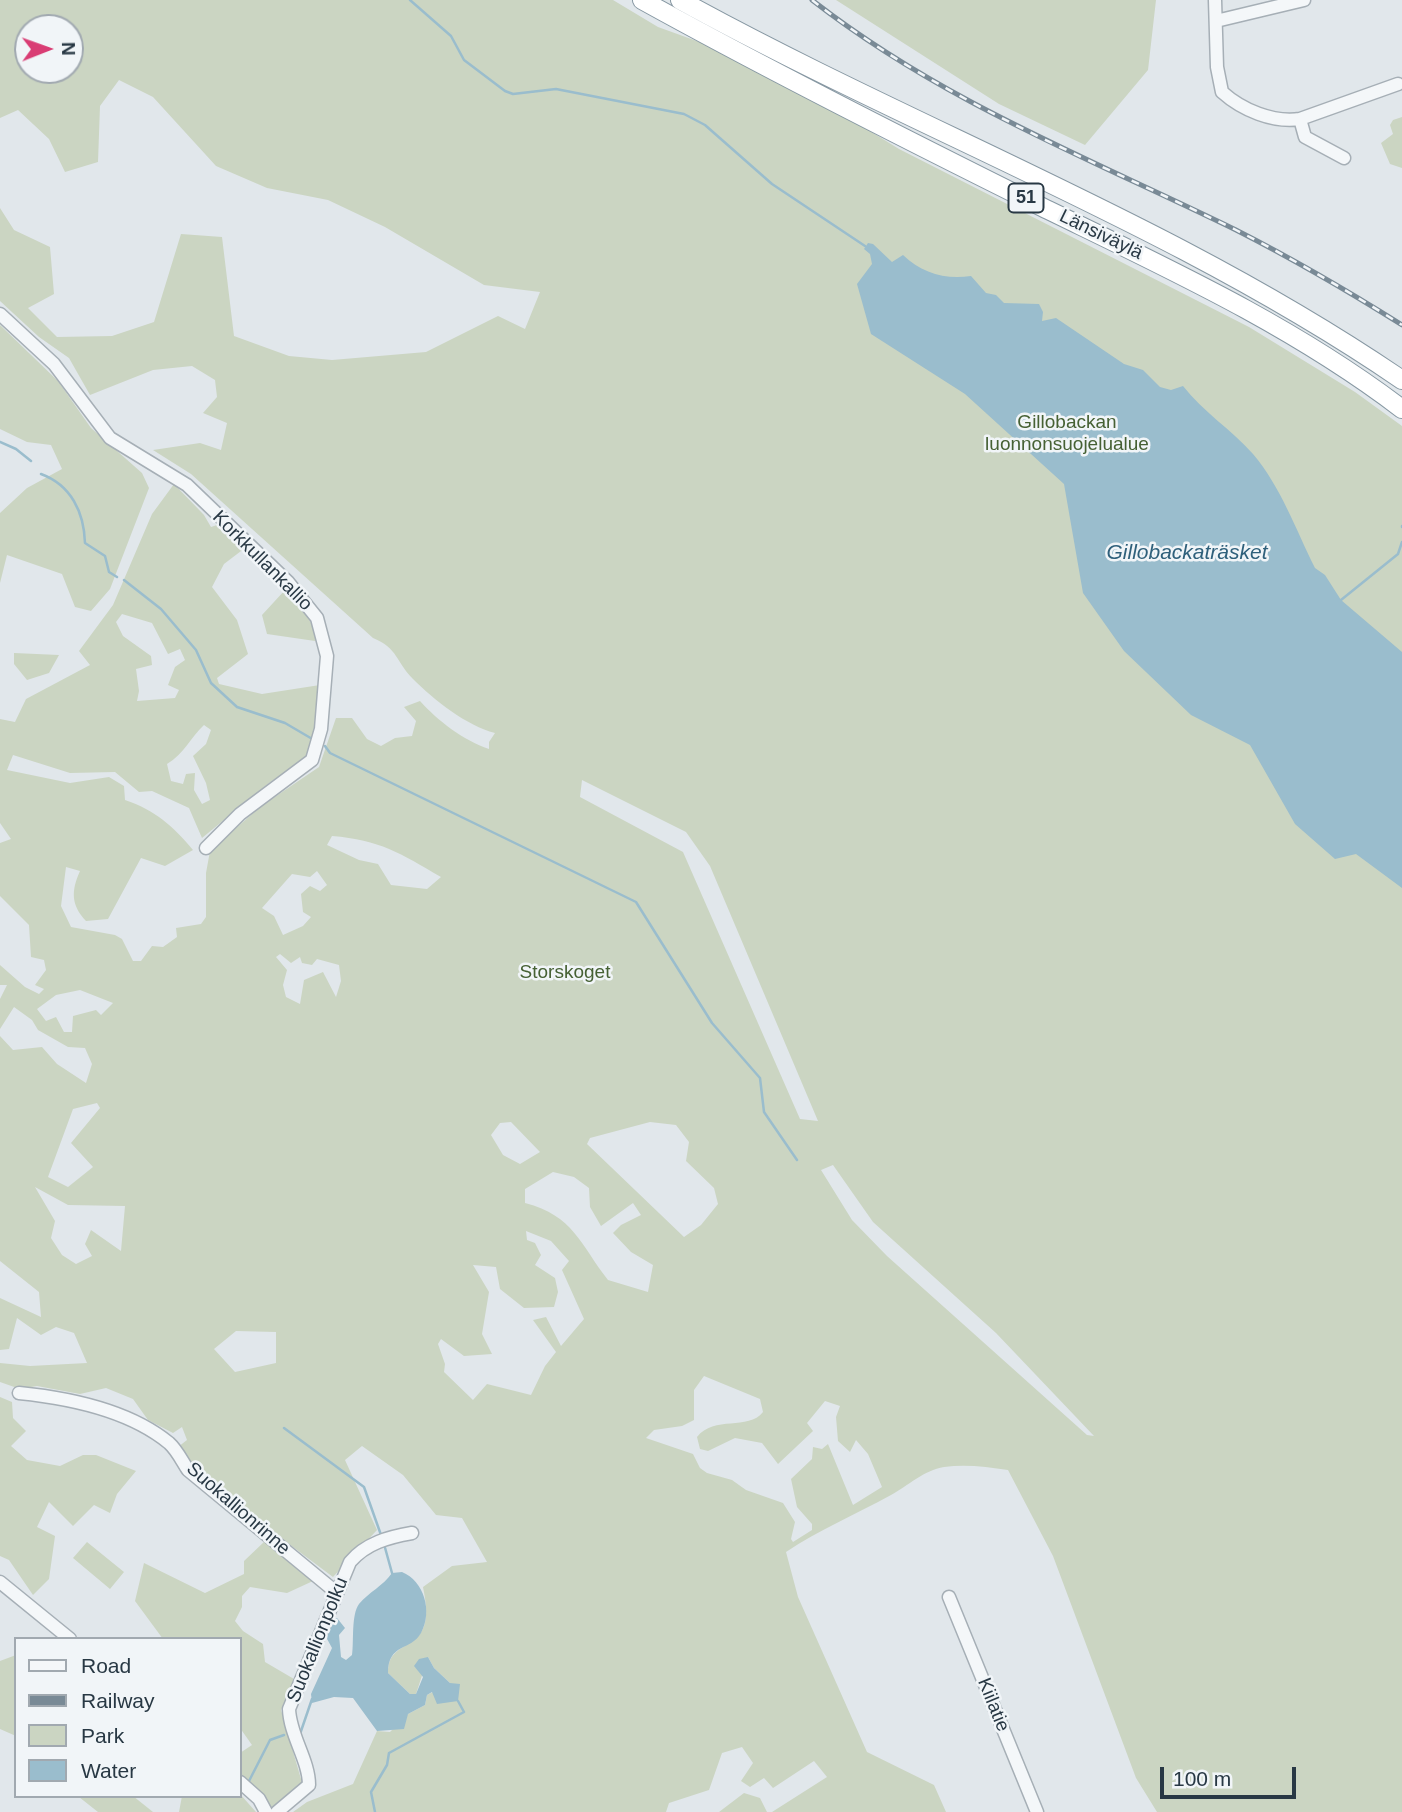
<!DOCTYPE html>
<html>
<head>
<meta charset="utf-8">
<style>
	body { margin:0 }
	#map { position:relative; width:1402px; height:1812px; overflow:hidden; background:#e1e7eb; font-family:Helvetica,sans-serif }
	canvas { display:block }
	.legend { position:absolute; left:14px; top:1637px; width:228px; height:161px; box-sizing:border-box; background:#f1f5f8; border:2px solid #a1a9b0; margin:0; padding:9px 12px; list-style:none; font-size:21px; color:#283844 }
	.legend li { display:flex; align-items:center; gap:14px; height:35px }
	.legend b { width:35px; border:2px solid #a1a9b0 }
	.north { position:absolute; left:14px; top:14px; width:70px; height:70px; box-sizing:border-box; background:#f1f5f8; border:2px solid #a1a9b0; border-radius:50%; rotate:89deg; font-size:19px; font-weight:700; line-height:28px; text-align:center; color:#283844 }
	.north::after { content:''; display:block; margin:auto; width:24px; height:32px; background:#d93d74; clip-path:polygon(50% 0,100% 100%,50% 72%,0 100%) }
	.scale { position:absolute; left:1160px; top:1767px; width:136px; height:32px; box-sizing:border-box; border:4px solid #283844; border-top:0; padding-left:9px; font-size:21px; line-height:24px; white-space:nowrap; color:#283844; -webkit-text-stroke:5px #f1f5f8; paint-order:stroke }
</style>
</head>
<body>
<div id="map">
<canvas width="1402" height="1812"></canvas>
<ul class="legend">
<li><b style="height:9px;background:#f4f7f9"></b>Road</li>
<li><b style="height:9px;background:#798a96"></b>Railway</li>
<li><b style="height:19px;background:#cbd5c2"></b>Park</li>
<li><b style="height:19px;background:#9abdcd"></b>Water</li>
</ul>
<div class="north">N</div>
<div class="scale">100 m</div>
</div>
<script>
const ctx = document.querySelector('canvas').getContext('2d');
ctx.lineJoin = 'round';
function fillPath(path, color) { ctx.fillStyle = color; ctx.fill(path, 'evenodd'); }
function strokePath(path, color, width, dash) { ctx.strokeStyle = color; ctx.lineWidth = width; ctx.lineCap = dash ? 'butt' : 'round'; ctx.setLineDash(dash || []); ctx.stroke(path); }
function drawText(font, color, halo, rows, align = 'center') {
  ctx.font = font + ' Helvetica,sans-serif'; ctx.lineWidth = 5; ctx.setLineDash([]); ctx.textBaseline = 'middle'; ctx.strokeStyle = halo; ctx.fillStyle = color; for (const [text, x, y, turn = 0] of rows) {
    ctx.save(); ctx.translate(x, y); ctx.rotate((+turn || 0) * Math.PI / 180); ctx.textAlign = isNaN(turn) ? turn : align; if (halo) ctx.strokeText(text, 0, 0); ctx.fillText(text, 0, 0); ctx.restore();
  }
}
const green = new Path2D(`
	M0 0H613L658 27 763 65 899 149 1249 327 1355 392 1402 426V1812H1157L1136 1778 1053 1556 1008 1470C987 1467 966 1464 944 1467 924 1470 908 1486 891 1495 855 1515 820 1529 786 1552L798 1597 867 1752 934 1785 946 1812H772L827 1777 814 1761 773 1788 764 1778 750 1787 741 1781 753 1763 742 1747 722 1753 709 1790 669 1803 666 1812H293L307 1802 353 1784 377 1731 390 1732 408 1714 425 1705 427 1695 450 1683 434 1668 428 1657 416 1694H410L388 1673C388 1649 404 1650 418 1636 430 1624 426 1602 423 1587L452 1566 487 1562 462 1518 436 1515 403 1475 362 1446 345 1460 377 1530 333 1577 257 1520 193 1465 178 1447 187 1440 182 1427 173 1433 148 1420 133 1399 106 1388 80 1394 37 1386 20 1389 0 1382V1363L30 1366 87 1363 74 1333 56 1327 41 1335 17 1318 9 1349 0 1350V1298L41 1317 39 1292 0 1261V1036L13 1050 42 1047 57 1064 86 1083 92 1064 85 1048 68 1047 38 1030 32 1020 14 1007 0 1029V999L7 985H0V965L25 987 39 994 44 989 35 985 46 970 44 960 31 957 29 925 0 896V843L11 839 0 823V719L15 722 26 699 90 665 79 651 113 605 152 514 174 484 204 515 211 527 217 525 245 548 224 564 212 587 237 620 248 654 217 678 219 684 262 694 320 685 316 726 306 758 269 783 202 838 189 808 152 791 139 792 115 772 70 773 13 755 7 770 70 783 109 777 124 786 125 800C155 810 173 826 193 850L165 866 141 858 108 919 86 921C71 905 71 891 80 871L66 867 61 906 71 927 115 935 122 939 133 961H141L152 946 163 947 177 937 176 928 201 924 206 917V873L210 851 260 807 319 767 336 718H352L367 739 381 746 395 738 412 736 416 721 404 707 420 701C438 721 463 740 489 749V742L495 733C467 726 434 700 413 679 396 662 398 648 373 638L191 474 153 450 200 443 221 450 227 423 203 413 217 397 215 380 192 366 153 370 90 395 69 358 39 337 0 301V208L14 230 50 247 54 294 28 308 57 337 112 336 154 322 181 234 222 237 234 336 289 356 332 360 426 352 498 316 525 329 540 292 484 285 385 227 328 200 267 188 216 166 153 97 119 80 100 106 98 162 65 172 49 139 18 110 0 118ZM28 28H70V70H28ZM122 614 152 623 168 654 180 649 185 660 175 667 168 685 179 690 175 698 137 701 139 691 136 669 152 665 151 656 123 636 116 622ZM204 725 211 730 206 744 193 756 206 783 210 800 202 804 194 790 195 773 186 774 183 784 171 781 167 764C184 754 190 738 204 725ZM582 780 686 832 710 866 818 1121 800 1119 683 852 580 797ZM332 836C380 840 400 853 441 877L427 889 391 885 378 864 359 860 327 845ZM317 871 327 885 320 891 310 886 301 894 303 912 311 917 303 926 283 935 274 916 262 908 292 874 310 877ZM280 954 291 963 300 957 302 963 312 965 317 959 339 965 341 981 336 997 323 972 304 980 300 1004 286 997 283 985 287 970 276 957ZM80 990 113 1003 101 1015 96 1010 73 1016 72 1032H64L56 1017 46 1021 37 1009 56 995ZM97 1103 100 1108 71 1143 93 1167 68 1187 48 1177 73 1109ZM511 1122 540 1152 520 1164 503 1155 491 1135 500 1123ZM650 1122 676 1125 689 1142 686 1161 714 1188 718 1204 701 1225 684 1237 587 1144 590 1138ZM833 1165 873 1222 996 1333 1094 1436 1087 1435 887 1256 852 1220 821 1170ZM553 1172 574 1177 589 1188 590 1207 601 1226 633 1203 641 1215 621 1225 613 1233 631 1252 653 1265 648 1292 608 1280C580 1244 574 1216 525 1203V1189ZM35 1187 68 1205 125 1206 121 1251 91 1230 85 1244 92 1256 76 1264 62 1255 51 1238 55 1221ZM526 1231 551 1241 569 1261 562 1270 584 1319 561 1346 546 1317 533 1320 556 1352 545 1366 531 1395 487 1384 473 1400 444 1372 445 1364 438 1344 441 1339 464 1356 492 1354 482 1334 489 1292 473 1265 496 1267 500 1289 524 1308 554 1307 558 1292 555 1278 535 1265 541 1255 535 1243 527 1240ZM236 1331 276 1332V1363L235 1372 214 1349ZM704 1376 760 1399 763 1412C748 1431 714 1415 697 1437L700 1449 708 1451 735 1438 762 1443 778 1464 813 1431 807 1423 825 1401 840 1406 836 1417 838 1441 850 1452 856 1440 868 1454 882 1487 853 1505 828 1444 822 1449 813 1447 812 1459 791 1479 797 1507 812 1524V1530L793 1542 791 1539 795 1522 783 1503 746 1490 732 1480 707 1473 700 1468 693 1454 646 1438 654 1430 682 1426 694 1420V1390Z
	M836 0H1156L1148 70 1085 145 999 104Z
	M1402 117V168L1390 164 1381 143 1393 134 1390 125 1393 120Z
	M0 325 58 381 91 428 142 473 149 488 110 589 91 611 75 607 62 574 7 555 0 583V513L27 488 62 469 51 445 27 442 0 429Z
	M285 590 301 605 319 637 315 641 267 634 262 615Z
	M14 653 59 655 49 673 27 680 14 664Z
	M0 1397 12 1402 13 1418 26 1431 11 1446 27 1460 60 1466 83 1455H96L136 1471 117 1494 110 1513 94 1505 73 1526 49 1502 37 1527 55 1536 49 1579 33 1595 9 1560 0 1556Z
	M265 1541 313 1581 287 1593 250 1587 242 1596V1607L235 1621 243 1631 263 1644 265 1662 294 1679 281 1710 303 1786 270 1808 240 1777V1753L252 1745 240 1728V1639H163L135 1601 144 1563 205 1593 244 1574V1561Z
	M87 1542 124 1572 110 1589 73 1558Z
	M16 1655V1736L0 1729V1661Z
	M744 1793 760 1798 767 1812H719Z
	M240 1794 256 1812H179L182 1796Z
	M133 1796 153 1812H98L79 1797Z`);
const water = new Path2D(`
	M868 243 873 244 892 262 903 255C922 273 945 280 971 276L986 293 996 295 1004 303 1039 304 1043 312 1042 321 1056 318 1124 364 1143 370 1160 387 1171 390 1183 386C1203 412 1231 429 1253 454 1281 487 1296 530 1315 568L1325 575 1341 600 1402 652V888L1356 854 1335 859 1295 824 1250 745 1191 715 1124 651 1083 593 1064 484 965 394 871 334 857 284 872 264 870 254 864 249Z
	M402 1572C424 1581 433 1611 421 1633 411 1651 388 1643 388 1673L410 1694H416L423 1677 414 1666 419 1659 428 1657 434 1668 450 1683 460 1684 458 1701 437 1704 432 1692 427 1695 425 1705 408 1714 404 1729 377 1731 353 1698 334 1697 312 1703 311 1694 332 1648 326 1637V1622L337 1618 345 1628 339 1635 341 1657 346 1660 352 1655C354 1641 351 1615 359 1604 369 1592 383 1586 392 1573Z`);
const stream = new Path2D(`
	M410 0 451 36 464 60 505 91 513 94 556 89 684 114 705 125 772 184 865 246
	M0 442 16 449 31 461
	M41 474C71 485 84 512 85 543L105 556 109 572 117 577
	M1402 526V527
	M124 580 161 609 196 650 211 683 237 707 285 723 314 740
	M1341 600 1398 554 1402 542
	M325 746 330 753 636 902 712 1023 760 1078 764 1112 797 1160
	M284 1428 364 1487 381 1535
	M384 1544 392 1573
	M300 1734 312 1699
	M248 1783 270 1740 284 1735
	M375 1812 371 1792 387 1765 389 1753 464 1712 458 1701`);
const minor = new Path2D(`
	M1215 0 1217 67 1222 92C1242 110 1273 123 1300 119L1305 137 1344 158
	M1216 21 1304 0
	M1300 119 1398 84
	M0 314 54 364 110 438 187 485 288 582 317 618 327 656 321 729 312 760 240 814 206 848
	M19 1393C69 1398 129 1410 169 1443 177 1450 182 1461 188 1470L337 1593
	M0 1582 70 1639
	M949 1597 1037 1812
	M240 1782 259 1799 266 1812
	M277 1812 309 1785C309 1760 290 1736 289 1709L350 1562C366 1543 389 1537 412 1533`);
const highway = new Path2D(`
	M642 0C774 73 907 140 1042 207 1165 267 1292 325 1402 409
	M680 0C918 131 1177 226 1402 380`);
const rail = new Path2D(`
	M812 0C943 102 1089 158 1236 230 1293 259 1348 291 1402 325`);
const shields = [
	[1026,198,35]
];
const shieldNames = [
	["51",1026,198]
];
const streetNames = [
	["Länsiväylä",1101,235,26],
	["Korkkullankallio",262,561,45],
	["Suokallionrinne",238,1509,41],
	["Suokallionpolku",318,1640,-68],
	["Kiilatie",993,1705,68]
];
const parkNames = [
	["Gillobackan",1067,423],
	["luonnonsuojelualue",1067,445],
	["Storskoget",565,973]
];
const waterNames = [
	["Gillobackaträsket",1187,553]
];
fillPath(green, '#cbd5c2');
fillPath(water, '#9abdcd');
strokePath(stream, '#9abdcd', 2.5);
strokePath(minor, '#a6afb6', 15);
strokePath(highway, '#8798a3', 20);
strokePath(minor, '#f4f7f9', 12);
strokePath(highway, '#fff', 18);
strokePath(rail, '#798a96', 5);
strokePath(rail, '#f1f5f8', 2.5, [8]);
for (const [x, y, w] of shields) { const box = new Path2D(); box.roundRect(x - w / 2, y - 14.5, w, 29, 5); ctx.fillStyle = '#f1f5f8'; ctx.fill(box); strokePath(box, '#283844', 2); }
drawText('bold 18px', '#283844', null, shieldNames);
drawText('19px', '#283844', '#f1f5f8', streetNames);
drawText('19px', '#466134', '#f1f5f8', parkNames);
drawText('italic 21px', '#2f607b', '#f1f5f8', waterNames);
</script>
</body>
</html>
